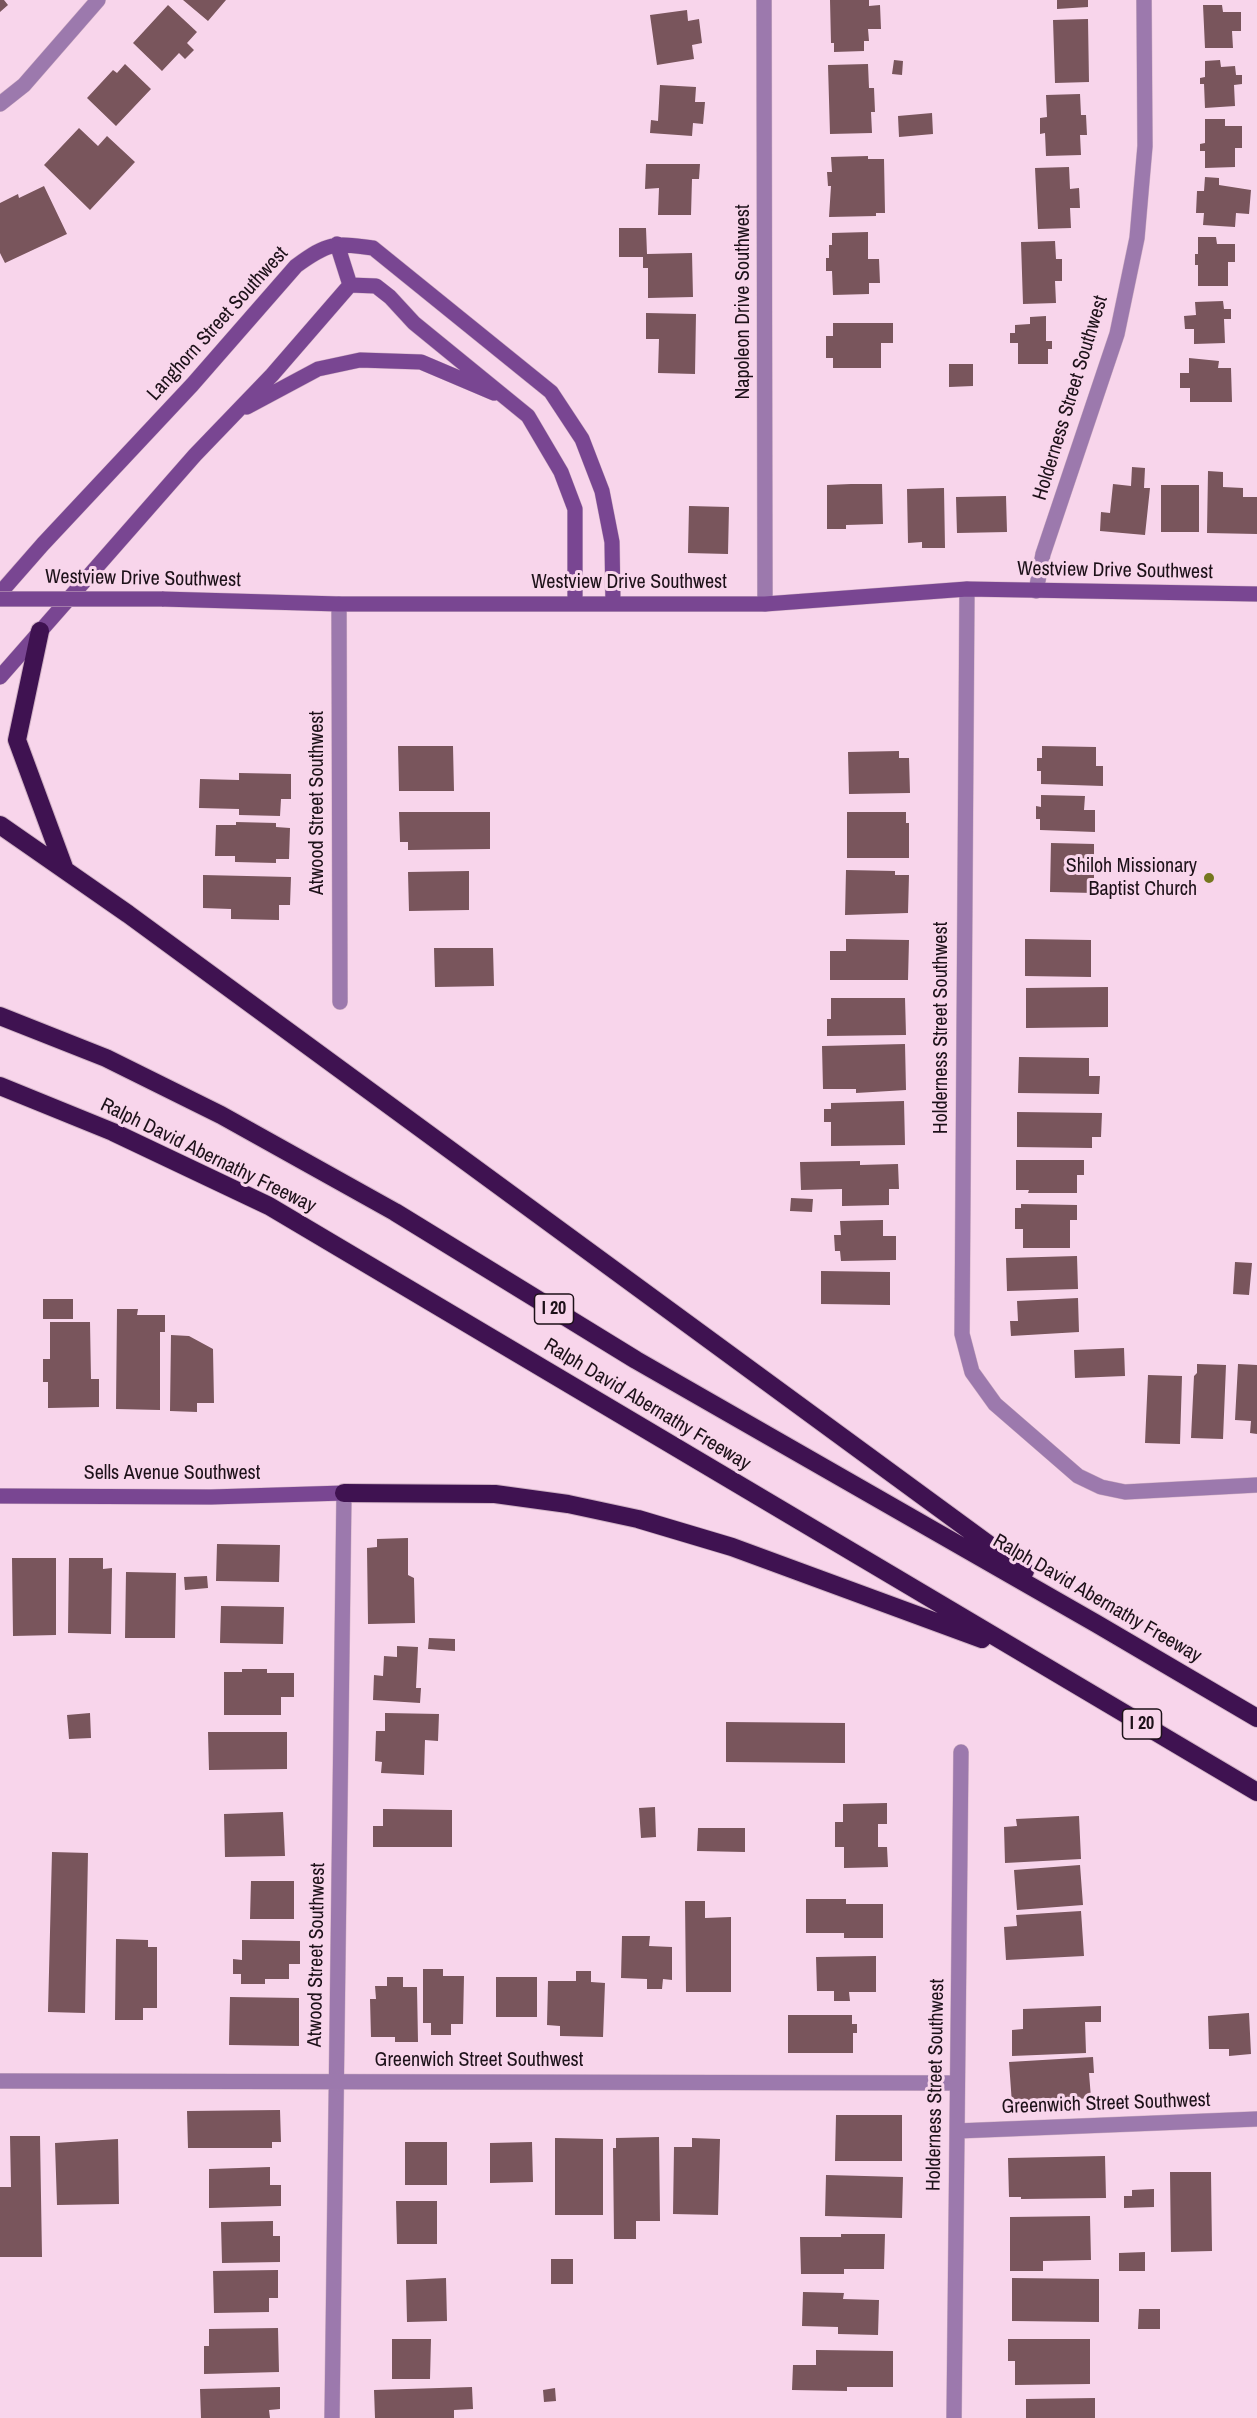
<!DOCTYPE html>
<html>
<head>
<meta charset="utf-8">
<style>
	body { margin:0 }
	canvas { display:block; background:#f8d5eb }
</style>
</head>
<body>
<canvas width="1257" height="2418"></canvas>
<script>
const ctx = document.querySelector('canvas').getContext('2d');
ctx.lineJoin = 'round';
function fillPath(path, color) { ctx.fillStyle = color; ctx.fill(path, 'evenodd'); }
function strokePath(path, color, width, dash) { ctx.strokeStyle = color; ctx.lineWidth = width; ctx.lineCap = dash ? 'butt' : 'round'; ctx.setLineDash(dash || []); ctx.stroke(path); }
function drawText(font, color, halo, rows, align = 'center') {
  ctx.font = font + ' "Archivo Narrow",sans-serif'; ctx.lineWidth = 6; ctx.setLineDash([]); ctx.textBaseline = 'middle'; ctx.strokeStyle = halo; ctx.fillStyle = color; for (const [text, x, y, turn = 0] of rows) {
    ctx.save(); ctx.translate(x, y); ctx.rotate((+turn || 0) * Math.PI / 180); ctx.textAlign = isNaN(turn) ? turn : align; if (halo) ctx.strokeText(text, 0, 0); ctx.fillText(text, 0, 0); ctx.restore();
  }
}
const building = new Path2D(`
	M0 0H4L8 5 0 12Z
	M183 0H226L208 21Z
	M830 0H869V6L880 5 881 29H868L869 41H864V51L834 52V43H831Z
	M1057 0H1088V7L1057 9Z
	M168 5 197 32 187 43 194 50 185 59 179 53 162 71 133 43Z
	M1203 5H1222L1223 12H1241V31H1232L1233 48H1205Z
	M687 10 688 21 699 19 702 43 692 45 694 59 657 65 650 15Z
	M1088 19 1089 82 1055 83 1053 20Z
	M894 60 903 61 902 75 892 74Z
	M1220 60 1221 67 1235 66 1236 75H1242V84L1234 85 1235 106 1205 108 1204 84H1200V78L1205 77V61Z
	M125 64 151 89 116 126 87 98 113 70 117 73Z
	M868 64 869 88H874L875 112H871L872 133 830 134 828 65Z
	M660 85 696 87 695 102H705L703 124 693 123 692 136 650 133 651 120 658 121Z
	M1080 94 1081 115H1086L1087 135H1080L1081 155 1046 156 1045 133 1040 134V118L1047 117 1046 95Z
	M932 113 933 134 899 137 898 116Z
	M1205 119H1225V126H1242V148H1235V167L1205 168V151H1200V144L1205 143Z
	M79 128 98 146 107 136 135 162 90 210 44 165Z
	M868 156V159H884L885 213H876V216L829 217 831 186H828L827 172H832L831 157Z
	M646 164H700L699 179H692L691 215H658L659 188 645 189Z
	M1069 167 1070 189 1079 188 1080 208H1070L1071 228 1038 229 1035 168Z
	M1205 177 1219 178V185L1251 190 1249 214 1236 213 1235 227 1203 225 1204 213H1196L1197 191H1204Z
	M44 186 67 234 5 263 0 253V203L18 194 19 198Z
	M619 228H646L647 254 692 253 693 297 648 298V268H643V257H619Z
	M868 232V259H879L880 283H869V294L833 295 832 271H826V258H829V245H832V233Z
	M1198 237H1216L1217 244H1235V262H1228V286H1198V265H1195V254H1198Z
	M1055 241 1056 259H1062V281H1055L1056 303 1023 304 1021 242Z
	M1223 301 1224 309H1231V319H1224L1225 343 1194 344V329H1185L1184 316 1196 315 1195 302Z
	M646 313 696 314 695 374 658 373 659 339H646Z
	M1046 316V341H1052V349H1048V364H1018V343H1010V333H1015V325L1030 324V317Z
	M833 323H893V343H881V368H833V358H826V336H833Z
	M1189 358 1219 361 1218 368H1231L1232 402H1190V388H1180V373H1189Z
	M949 364H973V386L949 387Z
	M1132 467 1145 468 1144 488H1150L1145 535 1100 531 1101 512 1110 513 1113 484 1131 486Z
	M1208 471 1223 472V487L1243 488V497H1257V534L1207 533Z
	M851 484H882L883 524 846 525V529H827V485Z
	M1161 485H1199V532H1161Z
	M944 488 945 548H922V542L908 543 907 489Z
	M1006 496 1007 532 957 533 956 497Z
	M689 506 729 507 728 554 688 553Z
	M398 746H453L454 791H399Z
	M1042 746 1096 747V766H1103V786L1041 784V771H1037V758H1042Z
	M899 751V758H909L910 793 849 794 848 752Z
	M239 773 291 774V799H281L280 816 239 815V809L199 808 200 779 239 780Z
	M1041 795 1085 796 1084 810H1095V832L1040 830V819H1036V806L1041 807Z
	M399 812H490V849L408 850V842H400Z
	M847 812H906V823H909V858H847Z
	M236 822 276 823V827L290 828 289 859H276V863L235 862V856H215L216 825H236Z
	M1051 843 1094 844V893L1050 892Z
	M846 870 895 871V875H909L908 913 845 915Z
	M469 871V910L409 911 408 872Z
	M203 875 291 877 290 905H279V920L231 919V909L203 908Z
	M846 939 909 940 908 980H830V951H846Z
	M1025 939 1091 940V977L1025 976Z
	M434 948H493L494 986 435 987Z
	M1108 987V1027L1026 1028V988Z
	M831 998H905L906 1035 827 1036V1019H831Z
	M905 1044 906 1090 856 1093V1089H823L822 1046Z
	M1019 1057 1089 1058V1076H1100L1099 1094 1018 1093Z
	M904 1101 905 1145 831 1146V1122H824V1109H831V1103Z
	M1017 1112 1102 1113 1101 1137H1092V1148L1017 1147Z
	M1016 1160H1084V1175H1077V1193H1028L1029 1190H1016Z
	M860 1161V1165L898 1164 899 1189H889V1205L842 1206V1189L801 1190 800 1162Z
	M791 1198 813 1199 812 1212 790 1211Z
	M1021 1204 1077 1205V1220H1070V1248H1023V1229H1015V1208H1021Z
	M883 1220V1236H896V1260L841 1261 840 1251H835L834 1235H841L840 1221Z
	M1077 1256 1078 1289 1007 1291 1006 1258Z
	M1235 1262 1252 1263 1249 1295 1233 1294Z
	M821 1271 890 1272V1305L821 1304Z
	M1078 1298 1079 1332 1011 1336 1010 1321H1018L1017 1301Z
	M43 1299H73V1319H43Z
	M117 1309H138L137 1315H165V1332H160V1410L116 1409Z
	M50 1322H90L91 1379H99V1407L48 1408V1382H43V1359H50Z
	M171 1335 189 1336 213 1349 214 1403H197V1412L170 1411Z
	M1124 1348 1125 1376 1075 1378 1074 1350Z
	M1197 1364 1226 1365 1223 1439 1191 1438 1194 1376 1197 1373Z
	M1238 1364 1257 1365V1434L1250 1433 1251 1421 1235 1420Z
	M1148 1375 1182 1376 1180 1444 1145 1443Z
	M408 1538V1575L414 1578 415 1623 368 1624 367 1548 377 1547V1539Z
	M217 1544 280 1545 279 1582 216 1581Z
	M12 1558H56V1635L13 1636Z
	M69 1558H103V1569L112 1568 111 1634 68 1633Z
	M126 1572 176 1573 175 1638H125Z
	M207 1576 208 1588 185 1590 184 1577Z
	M221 1606 284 1607 283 1644 220 1643Z
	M429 1638 455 1639V1651L428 1649Z
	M397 1646 418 1647 416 1688H421L420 1703 373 1700 374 1675 383 1676 384 1656 397 1657Z
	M242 1669H267V1673H294V1697H281V1715H224V1672H242Z
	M90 1713 91 1738 69 1739 67 1715Z
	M385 1713 439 1714 438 1741 425 1740 424 1775 381 1773 382 1762 375 1761 376 1731H385Z
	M726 1722 845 1723V1763L726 1762Z
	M208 1732H287V1769L209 1770Z
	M887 1803V1824H878V1847H887L888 1867 844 1868V1847H835V1822H843V1804Z
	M655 1807 656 1837 641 1838 639 1808Z
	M383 1809 452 1810V1847H373V1826H383Z
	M283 1812 285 1856 225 1857 224 1814Z
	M1079 1816 1081 1859 1005 1863 1004 1827 1017 1826 1016 1819Z
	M698 1828H745V1852L697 1851Z
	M52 1852 88 1853 85 2013 48 2012Z
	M1080 1865 1083 1905 1017 1910 1014 1870Z
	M251 1881H294V1919H250Z
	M806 1899H846V1904H883V1938H844V1933H806Z
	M685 1901H705V1918L731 1917V1992H686Z
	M1081 1911 1084 1956 1006 1960 1004 1927 1017 1926 1016 1915Z
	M622 1936H650L649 1946 672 1947V1980L663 1979 662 1989H647V1979L621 1978Z
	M116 1939 148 1940V1947H157V2008H143V2020H115Z
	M242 1940 300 1941V1964H289V1979H265V1984H241V1974H233V1959L242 1960Z
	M876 1956V1992H849L850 2001H834V1991H817L816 1957Z
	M423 1969H443V1976H464L463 2024H451V2035H431V2023H423Z
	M576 1971H591V1982L605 1983 603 2037 560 2036V2026L547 2025 548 1981H576Z
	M387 1977H403V1987H417L418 2042H395V2037H371L370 1999H376L375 1986H387Z
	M496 1977H537V2017H496Z
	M230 1997 299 1998V2046L229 2045Z
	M1101 2006V2022H1085L1086 2053 1012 2056V2030L1023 2029V2009Z
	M1249 2013 1251 2054 1229 2056V2049H1209L1208 2016Z
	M788 2015H852V2024H857V2033H853V2053H788Z
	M1093 2057 1094 2073H1089L1091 2098 1012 2104 1009 2062Z
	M280 2110 281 2142H272V2148H188L187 2111Z
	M836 2115H902V2161H835Z
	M10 2136H40L42 2257H0V2187H11Z
	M659 2137 660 2221H636V2239H614L613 2148H616V2138Z
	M555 2138 603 2139V2215H555Z
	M692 2138 720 2139 718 2215 673 2214 674 2147H692Z
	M118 2139 119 2204 57 2205 55 2143Z
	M405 2142H447V2185H405Z
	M532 2142 533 2182 490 2183V2143Z
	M1105 2156 1106 2198 1021 2199V2197H1009L1008 2158Z
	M270 2167V2185H281V2206L209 2208V2169Z
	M1170 2172H1211L1212 2251 1171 2252Z
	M826 2175 903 2177 902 2218 825 2216Z
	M1154 2189V2207L1124 2208V2196H1132V2190Z
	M396 2201H437V2244H397Z
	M1090 2216 1091 2260 1043 2261V2271H1010V2217Z
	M273 2221V2236H280V2262L222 2263 221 2222Z
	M841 2234H885L884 2269H844V2274H801L800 2237H841Z
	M1145 2252V2271H1119V2253Z
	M551 2259H573V2284H551Z
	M278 2270V2298H269V2312L214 2313 213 2271Z
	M446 2278 447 2321 407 2322 406 2280Z
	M1012 2278 1099 2279V2322L1012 2321Z
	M803 2292 844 2293 843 2299 879 2300 878 2335 838 2334V2327L802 2326Z
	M1139 2309H1160V2329H1138Z
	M278 2328 279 2372 204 2374V2346H209V2329Z
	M392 2339H431L430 2379H392Z
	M1008 2339H1090V2384L1015 2385V2361H1008Z
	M816 2350 893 2351V2387H847V2391L792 2390 793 2365H816Z
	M280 2387V2409L269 2410 270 2418H201L200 2389Z
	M472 2387 473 2409 454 2410V2418H375L374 2390Z
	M555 2388 556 2401 544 2402 543 2390Z
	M1095 2398V2418H1026V2399Z`);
const street = new Path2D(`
	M764 0 765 604
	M0 104 24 85 98 0
	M967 589 962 1334 972 1372 995 1404 1078 1476 1101 1487 1125 1492 1257 1485
	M1036 591 1043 554 1117 334 1137 238 1145 146 1144 0
	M339 604 340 1002
	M0 2081 957 2083
	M957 2131 1257 2119
	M332 2418 344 1493
	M954 2418 961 1752`);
const secondary = new Path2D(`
	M337 244 350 285
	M350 285 376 286 390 297 414 323 528 416 561 472 575 509V604
	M247 407 318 369 360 360 421 362 494 393
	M0 593 43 544 192 385 296 266C329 242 333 243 373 248L551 392 582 439 602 491 612 542 613 604
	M162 599 339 604H765L967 589 1257 594
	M0 677 195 455 272 375 350 285
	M0 1496 211 1497 344 1493`);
const highway = new Path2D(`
	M40 631 17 740 65 870
	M0 825 128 914 1025 1571
	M0 1016 106 1058 221 1115 395 1212 636 1360 1097 1624 1257 1718
	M0 1086 113 1132 269 1206 1257 1792
	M344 1493 495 1494 568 1504 638 1519 732 1547 982 1639`);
const secondaryBridge = new Path2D(`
	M0 599H162`);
const markers = [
	[1209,878,6,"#75771e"]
];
const shields = [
	[554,1309,39],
	[1142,1724,39]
];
const shieldNames = [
	["I 20",554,1309],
	["I 20",1142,1724]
];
const streetNames = [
	["Napoleon Drive Southwest",744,302,-90],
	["Langhorn Street Southwest",218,324,-48],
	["Holderness Street Southwest",1071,398,-73],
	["Westview Drive Southwest",1115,571,1],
	["Westview Drive Southwest",143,579,1],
	["Westview Drive Southwest",629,583],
	["Atwood Street Southwest",318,803,-90],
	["Holderness Street Southwest",942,1028,-90],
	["Ralph David Abernathy Freeway",208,1156,26],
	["Ralph David Abernathy Freeway",647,1405,31],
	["Sells Avenue Southwest",172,1474],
	["Ralph David Abernathy Freeway",1097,1599,30],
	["Atwood Street Southwest",317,1955,-89],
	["Greenwich Street Southwest",479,2061],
	["Holderness Street Southwest",936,2085,-89],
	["Greenwich Street Southwest",1106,2104,-2]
];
const poiNames = [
	["Shiloh Missionary",1197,867],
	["Baptist Church",1197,890]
];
fillPath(building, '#79555c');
strokePath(street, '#d1b2c5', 16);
strokePath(secondary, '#d1b2c5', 16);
strokePath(highway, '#d1b2c5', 20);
strokePath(street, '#9c79ad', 15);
strokePath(secondary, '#794692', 15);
strokePath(highway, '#3f1251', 18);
strokePath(secondaryBridge, '#d1b2c5', 16, []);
strokePath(secondaryBridge, '#794692', 15);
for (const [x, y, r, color] of markers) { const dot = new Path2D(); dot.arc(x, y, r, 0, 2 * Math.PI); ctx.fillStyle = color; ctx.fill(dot); strokePath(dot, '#f8d5eb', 2); }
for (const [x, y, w] of shields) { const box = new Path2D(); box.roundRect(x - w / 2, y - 15, w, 30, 4.5); ctx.fillStyle = '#f8d5eb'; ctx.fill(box); strokePath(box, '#1d1119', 1.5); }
drawText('bold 18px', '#1d1119', null, shieldNames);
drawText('20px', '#1d1119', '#f8d5eb', streetNames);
drawText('20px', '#1d1119', '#f8d5eb', poiNames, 'right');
</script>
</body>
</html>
